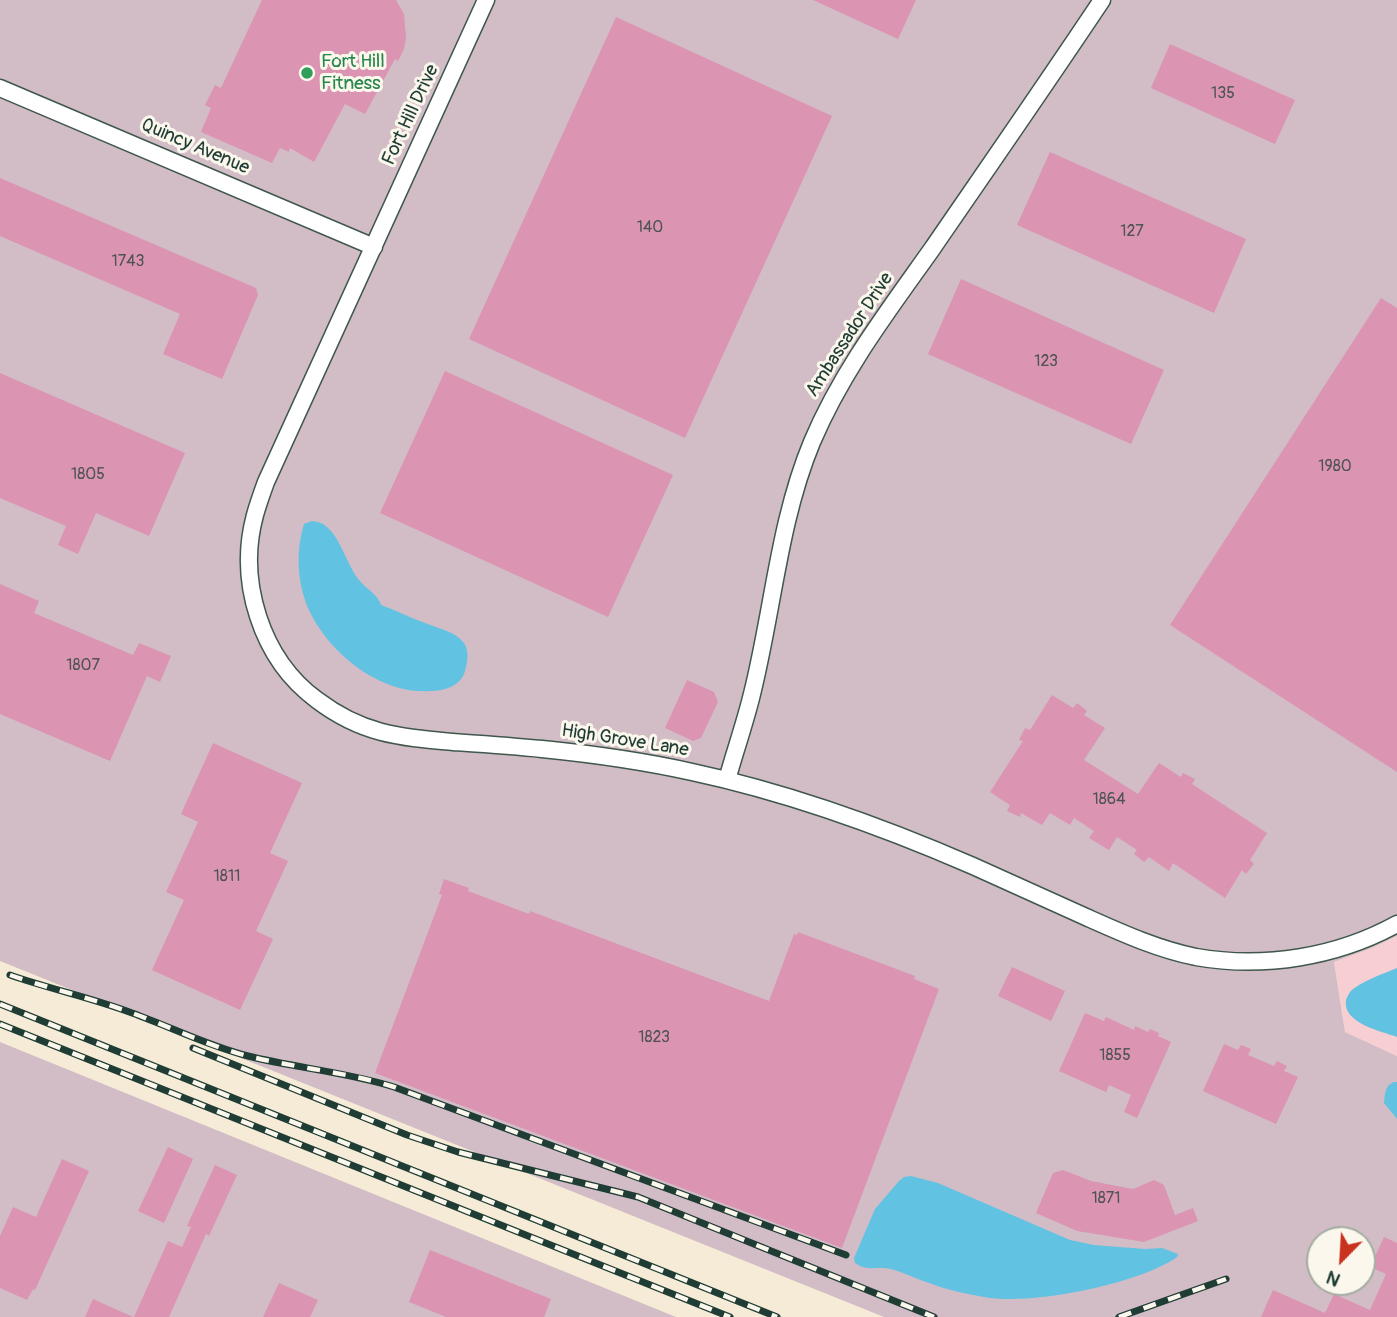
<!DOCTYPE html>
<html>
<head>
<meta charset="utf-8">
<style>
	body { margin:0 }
	#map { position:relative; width:1397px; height:1317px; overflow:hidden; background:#f5ebd6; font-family:Pangolin,sans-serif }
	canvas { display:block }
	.north { position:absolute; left:1306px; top:1226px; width:70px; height:70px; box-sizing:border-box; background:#fbf7ec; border:2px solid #a3ada2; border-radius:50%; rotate:204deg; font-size:19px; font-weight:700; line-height:28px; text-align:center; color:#1f3d34 }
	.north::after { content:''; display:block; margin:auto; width:24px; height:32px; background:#c8321e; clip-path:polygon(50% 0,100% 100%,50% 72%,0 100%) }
</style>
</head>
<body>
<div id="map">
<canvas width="1397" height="1317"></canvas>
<div class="north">N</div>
</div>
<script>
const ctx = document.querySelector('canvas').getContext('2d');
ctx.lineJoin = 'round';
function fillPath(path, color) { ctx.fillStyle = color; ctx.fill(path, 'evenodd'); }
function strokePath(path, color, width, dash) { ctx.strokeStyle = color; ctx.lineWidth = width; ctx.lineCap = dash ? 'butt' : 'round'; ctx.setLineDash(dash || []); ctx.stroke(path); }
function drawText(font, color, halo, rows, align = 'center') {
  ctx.font = font + ' Pangolin,sans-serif'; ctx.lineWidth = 6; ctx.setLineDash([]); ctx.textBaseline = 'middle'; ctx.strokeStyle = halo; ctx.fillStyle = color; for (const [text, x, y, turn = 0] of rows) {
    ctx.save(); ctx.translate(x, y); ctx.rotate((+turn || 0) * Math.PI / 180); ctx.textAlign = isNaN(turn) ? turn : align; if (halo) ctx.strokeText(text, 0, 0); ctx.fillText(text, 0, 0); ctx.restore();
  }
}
const built = new Path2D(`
	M1397 936V1056L1345 1032 1334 962 1372 948Z`);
const industrial = new Path2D(`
	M0 0H1397V936L1372 948 1334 962 1345 1032 1397 1056V1317H884L0 961ZM1320 1240H1362V1282H1320Z
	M0 1042 676 1317H0Z`);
const water = new Path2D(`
	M312 521C318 522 323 523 327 527 341 539 347 565 359 580 366 589 378 594 381 605 396 610 410 618 425 623 451 633 476 636 465 671 461 686 444 691 430 691 379 695 324 650 306 603 297 578 296 550 304 524Z
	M1397 968V1037C1381 1031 1342 1023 1346 1000 1347 997 1349 993 1351 991 1360 982 1385 973 1397 968Z
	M1394 1082H1397V1119L1384 1103C1385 1094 1385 1085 1394 1082Z
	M911 1176 938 1183 1070 1240 1094 1245 1145 1249 1162 1248 1178 1254 1177 1257C1140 1284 1029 1306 984 1297 967 1294 948 1290 932 1284 918 1280 906 1273 891 1269 877 1266 868 1272 855 1263L854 1258 875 1209 899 1181 904 1177Z`);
const building = new Path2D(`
	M262 0H396L404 14 406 38 404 49 398 61 395 59 365 114 345 104 314 162 290 148 289 152 280 148 272 163 201 132 211 108 205 105 215 85 221 88Z
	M813 0H916L898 39Z
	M616 17 832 116 685 438 469 339Z
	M1170 44 1295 100 1275 144 1151 88Z
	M1050 152 1246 239 1214 313 1017 225Z
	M0 178 256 288 258 295 222 379 163 354 180 314 0 236Z
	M961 279 1164 370 1131 444 928 354Z
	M1381 298 1397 308V772L1170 625Z
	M445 371 673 475 608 617 380 513Z
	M0 373 185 453 149 536 96 513 78 554 58 545 66 526 0 498Z
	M0 584 39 601 34 613 133 655 139 643 171 656 160 682 147 676 110 761 0 714Z
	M687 680 714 692 718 702 701 738 693 741 665 728Z
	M1052 695 1073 708 1077 703 1087 711 1084 715 1105 728 1084 760 1138 794 1159 763 1181 777 1183 773 1195 779 1192 784 1267 833 1250 860 1254 864 1246 874 1242 870 1225 898 1173 863 1169 871 1149 857 1144 862 1134 854 1137 850 1117 837 1109 850 1089 838 1094 831 1074 818 1070 825 1050 813 1042 825 1021 813 1020 817 1007 811 1010 805 990 792 1023 741 1019 740 1025 728 1030 730Z
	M213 743 302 783 270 853 288 861 256 931 273 939 240 1010 152 970 184 900 166 892 198 822 181 814Z
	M444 879 469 888 468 891 529 914 530 911 769 1001 794 934 797 935 798 932 915 976 914 979 939 989 842 1248 375 1073 442 895 439 894Z
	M1012 967 1065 991 1051 1021 998 996Z
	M1085 1013 1104 1021 1106 1017 1134 1030 1135 1026 1148 1032 1150 1029 1159 1033 1158 1036 1171 1042 1137 1118 1124 1112 1131 1095 1109 1085 1106 1092 1059 1071Z
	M1224 1044 1238 1050 1241 1045 1251 1049 1248 1055 1274 1066 1277 1061 1287 1066 1284 1071 1298 1077 1276 1124 1203 1091Z
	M168 1147 193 1159 164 1223 138 1211Z
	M62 1159 89 1171 35 1290 33 1289 27 1300 0 1288V1236L13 1207 36 1217Z
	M215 1165 237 1175 209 1236 206 1234 169 1317H134L168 1241 182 1247 191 1227 187 1226Z
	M1063 1170 1091 1181 1133 1189 1154 1180 1164 1185 1175 1215 1193 1208 1198 1221 1144 1242 1077 1231 1036 1213 1053 1173Z
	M1384 1237 1397 1243V1317H1261L1273 1290 1325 1313 1334 1294 1370 1310 1386 1274 1370 1267Z
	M430 1250 551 1299 544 1317H446L409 1302Z
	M279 1283 318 1300 310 1317H263Z
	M93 1299 133 1317H85Z`);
const minor = new Path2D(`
	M486 0 266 482C262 493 258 504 255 515 237 581 261 659 317 700 362 734 398 737 453 742 482 744 512 746 542 749 592 754 643 761 692 772 790 793 881 826 973 866 1011 883 1049 900 1086 917 1122 933 1157 949 1196 957 1264 969 1337 957 1397 924
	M0 88 374 247
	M727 780C735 751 745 723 752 694 773 610 779 521 812 442 842 371 888 311 932 249 989 166 1046 84 1102 0`);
const rail = new Path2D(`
	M10 975C50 989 92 998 132 1013 171 1027 208 1046 248 1056 296 1068 347 1072 394 1087L846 1255
	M0 1004 777 1317
	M0 1024 730 1317
	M193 1048 407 1135 458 1152 638 1197 934 1317
	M1119 1317 1226 1279`);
const markers = [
	[307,73,7,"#2e9e5b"]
];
const numberNames = [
	["135",1223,94],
	["140",650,228],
	["127",1132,232],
	["1743",128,262],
	["123",1046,362],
	["1980",1335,467],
	["1805",88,475],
	["1807",83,666],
	["1864",1109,800],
	["1811",227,877],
	["1823",654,1038],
	["1855",1115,1056],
	["1871",1106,1199]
];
const leisureNames = [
	["Fort Hill",321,62],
	["Fitness",321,84]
];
const streetNames = [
	["Fort Hill Drive",411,115,-65],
	["Quincy Avenue",195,147,23],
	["Ambassador Drive",850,335,-57],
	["High Grove Lane",625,741,9]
];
fillPath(built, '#f7cfd3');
fillPath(industrial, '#d2bdc7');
fillPath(water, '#62c2e1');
fillPath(building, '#db94b2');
strokePath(minor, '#3f574c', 19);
strokePath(minor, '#fff', 16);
strokePath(rail, '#1f3d34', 7);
strokePath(rail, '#fbf7ec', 4.5, [13]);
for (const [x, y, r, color] of markers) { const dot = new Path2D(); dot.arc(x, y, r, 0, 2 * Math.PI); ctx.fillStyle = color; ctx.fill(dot); strokePath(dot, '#fbf7ec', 2.5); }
drawText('16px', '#4e5354', null, numberNames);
drawText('19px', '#27864d', '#fbf7ec', leisureNames, 'left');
drawText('19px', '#1f3d34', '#fbf7ec', streetNames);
</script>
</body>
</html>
